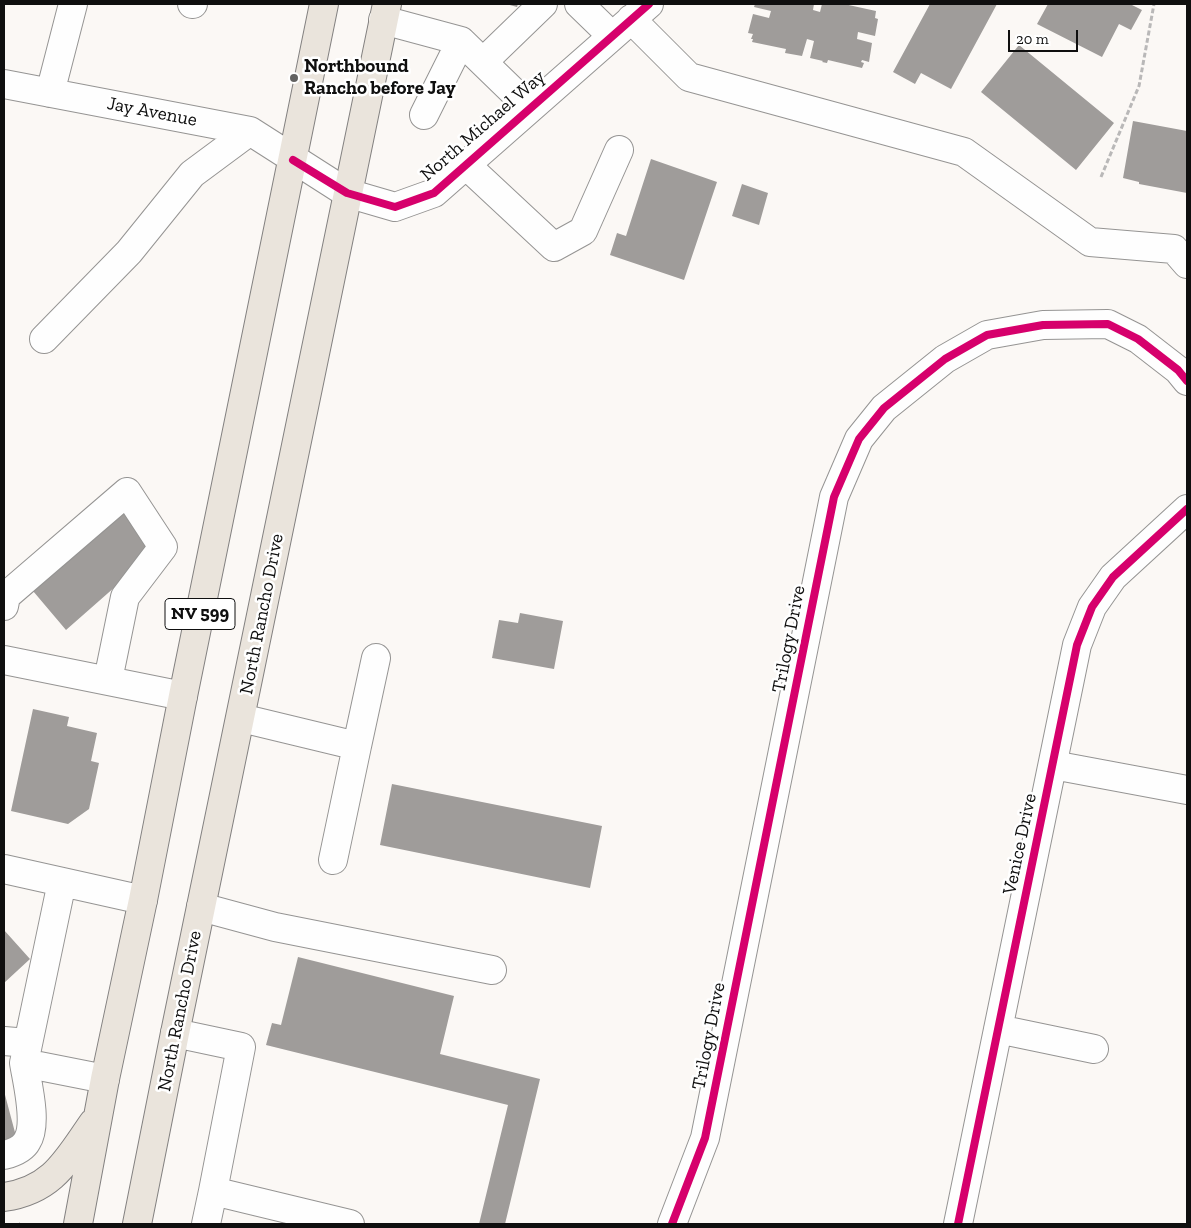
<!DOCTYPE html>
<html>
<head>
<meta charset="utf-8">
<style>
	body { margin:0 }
	#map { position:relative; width:1191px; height:1228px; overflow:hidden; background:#fbf8f5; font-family:"Zilla Slab",serif }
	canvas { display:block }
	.frame { position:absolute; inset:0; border:5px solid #0f0f0f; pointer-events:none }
	.scale { position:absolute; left:1008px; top:30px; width:70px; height:22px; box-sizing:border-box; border:2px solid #0f0f0f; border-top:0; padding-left:6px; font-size:15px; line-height:18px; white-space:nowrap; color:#0f0f0f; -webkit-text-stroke:4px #fff; paint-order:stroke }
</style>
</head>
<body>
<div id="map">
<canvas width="1191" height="1228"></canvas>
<div class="frame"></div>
<div class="scale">20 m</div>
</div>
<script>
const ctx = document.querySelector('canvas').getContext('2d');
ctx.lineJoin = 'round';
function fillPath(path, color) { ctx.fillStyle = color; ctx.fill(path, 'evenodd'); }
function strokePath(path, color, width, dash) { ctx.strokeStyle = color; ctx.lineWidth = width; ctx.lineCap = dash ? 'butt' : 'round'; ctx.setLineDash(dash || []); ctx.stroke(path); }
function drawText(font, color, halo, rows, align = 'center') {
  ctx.font = font + ' "Zilla Slab",serif'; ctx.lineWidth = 5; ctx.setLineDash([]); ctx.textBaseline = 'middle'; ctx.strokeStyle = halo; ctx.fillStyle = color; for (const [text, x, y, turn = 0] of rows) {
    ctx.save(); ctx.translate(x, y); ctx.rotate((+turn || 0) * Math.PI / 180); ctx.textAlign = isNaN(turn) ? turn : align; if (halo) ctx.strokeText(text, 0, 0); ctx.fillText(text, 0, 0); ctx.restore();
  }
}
const building = new Path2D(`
	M506 4H518L517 7Z
	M755 4H814L813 10 820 12 822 4H844L876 11 875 18 878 19 875 36 858 32 857 39 872 43 869 62 862 60 861 62 864 63 862 68 828 60 827 63 822 62 823 61 810 58 814 41 807 39 802 56 785 53 786 49 752 42 753 39H751L753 34 748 33 753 14 769 18 771 11 754 7Z
	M930 4H997L951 89 921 73 915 84 893 72Z
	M1048 4H1130L1142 10 1131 30 1119 24 1102 57 1037 24Z
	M1019 45 1114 123 1076 170 981 92Z
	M1133 121 1187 131V193L1139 184V182L1123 178Z
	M651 159 717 182 684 280 610 255 617 233 626 236Z
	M742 184 768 193 759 225 732 216Z
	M124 512 157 550 66 630 33 591Z
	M520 613 563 621 554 669 492 658 499 620 518 623Z
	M33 709 69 717 67 726 97 733 91 761 99 763 89 809 68 824 11 811Z
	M392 784 602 826 590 888 380 845Z
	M4 930 30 959 4 983Z
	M298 957 454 996 440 1054 540 1079 505 1224H479L508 1105 266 1045 272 1023 281 1025Z
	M4 1091 17 1140 4 1144Z`);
const path = new Path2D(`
	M1101 177 1139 86 1154 4
	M19 1224H20`);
const minor = new Path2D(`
	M192 4H193
	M579 4 612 36
	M631 19 689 77 964 152 1090 242 1174 249 1187 264
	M383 20 461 41 424 115
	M461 41 530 108
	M483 62 543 4
	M4 84 250 131 347 193 395 207 434 193 649 4
	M50 93 73 4
	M466 165 554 247 583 231 619 150
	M44 339 129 252 192 174 250 131
	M4 606 6 596 127 492 163 547 125 597 108 680
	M4 660 183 696
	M241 718 357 746 333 860
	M357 746 376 658
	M1053 765 1187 790
	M4 869 143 900
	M62 882 24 1063 105 1079
	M201 907 275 927 492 970
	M998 1029 1094 1049
	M175 1033 241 1047 213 1191
	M4 1041 28 1043
	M4 1155C12 1153 23 1149 27 1141 38 1124 27 1082 24 1063
	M206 1224 213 1191 350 1224
	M672 1224 705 1138 834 497 859 439 884 408 945 359 987 335 1043 325 1108 324 1138 339 1178 370 1187 381
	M958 1224 1077 645 1092 607 1113 577 1187 509`);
const major = new Path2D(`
	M4 1197C53 1190 67 1160 93 1123
	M78 1224 105 1079 143 900 183 696 324 4
	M137 1224 175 1033 387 4`);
const cycleway = new Path2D(`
	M293 160 347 193 395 207 434 193 649 4
	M672 1224 705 1138 834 497 859 439 884 408 945 359 987 335 1043 325 1108 324 1138 339 1178 370 1187 381
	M958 1224 1077 645 1092 607 1113 577 1187 509`);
const markers = [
	[294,78,5,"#626160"]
];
const shields = [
	[200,614,70]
];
const shieldNames = [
	["NV 599",200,614]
];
const poiNames = [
	["Northbound",304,67],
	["Rancho before Jay",304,89]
];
const streetNames = [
	["Jay Avenue",152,112,11],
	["North Michael Way",483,126,-41],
	["North Rancho Drive",262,614,-79],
	["Trilogy Drive",789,639,-79],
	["Venice Drive",1020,844,-78],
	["North Rancho Drive",180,1011,-79],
	["Trilogy Drive",709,1036,-79]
];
fillPath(building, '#9f9c9a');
strokePath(minor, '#959493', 30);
strokePath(major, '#838180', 30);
strokePath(path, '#b9b8b8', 3, [5, 2.5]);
strokePath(minor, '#fefefe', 28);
strokePath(major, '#eae4dc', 28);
strokePath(cycleway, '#d6006c', 8);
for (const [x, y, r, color] of markers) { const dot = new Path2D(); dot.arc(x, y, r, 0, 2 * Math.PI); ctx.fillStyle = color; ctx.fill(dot); strokePath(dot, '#fff', 2); }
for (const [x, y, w] of shields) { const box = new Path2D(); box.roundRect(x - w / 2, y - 15.5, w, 31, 4); ctx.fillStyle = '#fff'; ctx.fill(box); strokePath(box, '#0f0f0f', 1); }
drawText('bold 18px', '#0f0f0f', null, shieldNames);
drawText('bold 19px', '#0f0f0f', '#fff', poiNames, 'left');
drawText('19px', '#0f0f0f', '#fff', streetNames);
</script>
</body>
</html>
